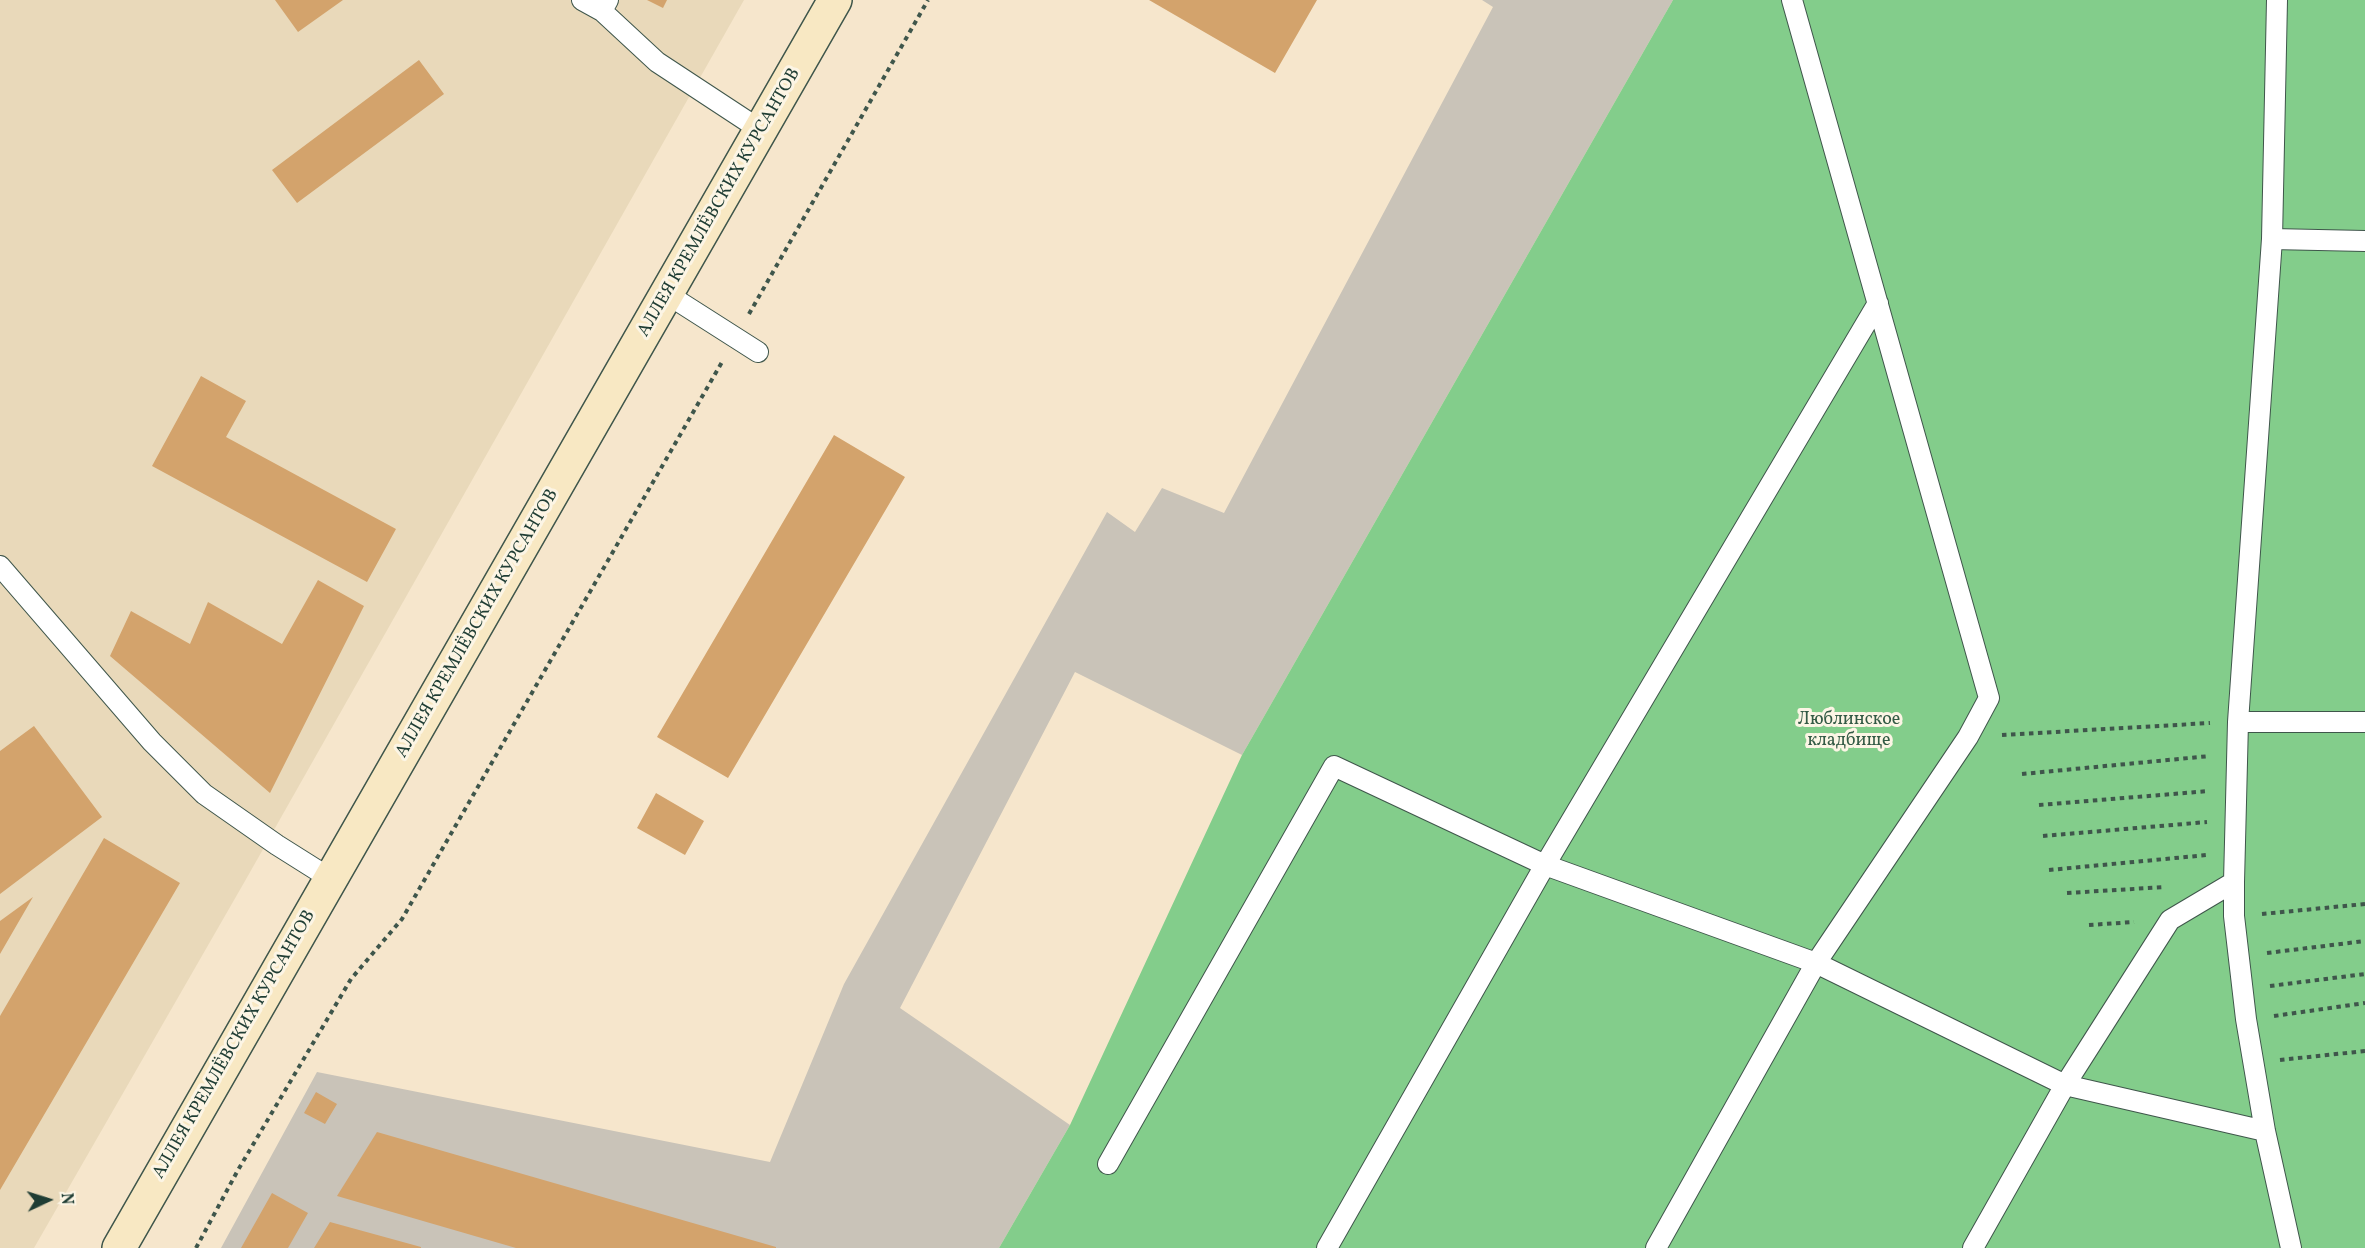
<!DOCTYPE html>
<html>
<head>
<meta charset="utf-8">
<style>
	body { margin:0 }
	#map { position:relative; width:2365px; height:1248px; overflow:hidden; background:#f6e6cc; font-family:Vollkorn,serif }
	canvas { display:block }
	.north { position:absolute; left:18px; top:1170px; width:60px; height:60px; -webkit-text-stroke:4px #fcf5e5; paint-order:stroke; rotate:86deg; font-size:16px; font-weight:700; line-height:24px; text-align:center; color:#1f3d34 }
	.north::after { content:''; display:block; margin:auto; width:21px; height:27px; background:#1f3d34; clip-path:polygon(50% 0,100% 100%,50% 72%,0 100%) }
</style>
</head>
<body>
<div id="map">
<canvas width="2365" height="1248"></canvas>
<div class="north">N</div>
</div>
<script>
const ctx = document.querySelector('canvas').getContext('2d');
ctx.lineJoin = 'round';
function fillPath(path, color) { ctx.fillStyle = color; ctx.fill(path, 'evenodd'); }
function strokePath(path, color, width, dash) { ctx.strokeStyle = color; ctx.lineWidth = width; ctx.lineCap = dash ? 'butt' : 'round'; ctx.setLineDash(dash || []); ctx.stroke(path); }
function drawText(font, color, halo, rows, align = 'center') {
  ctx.font = font + ' Vollkorn,serif'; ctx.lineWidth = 6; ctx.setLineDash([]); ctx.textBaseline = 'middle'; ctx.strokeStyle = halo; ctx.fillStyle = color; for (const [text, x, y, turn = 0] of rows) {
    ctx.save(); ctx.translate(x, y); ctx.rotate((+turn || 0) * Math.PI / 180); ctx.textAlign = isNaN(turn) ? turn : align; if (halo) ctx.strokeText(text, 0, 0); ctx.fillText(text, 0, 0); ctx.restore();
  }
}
const built = new Path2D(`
	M0 0H744L245 881 34 1248H0Z`);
const industrial = new Path2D(`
	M1482 0H1673L1242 755 1075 672 900 1008 1070 1125 999 1248H221L317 1072 770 1162 844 984 1107 512 1135 532 1162 488 1224 513 1493 7Z`);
const green = new Path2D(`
	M1673 0H2365V1248H999L1070 1125 1242 755Z`);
const building = new Path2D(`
	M275 0H343L298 32Z
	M647 0H667L663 8Z
	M1149 0H1317L1275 73Z
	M419 60 444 94 297 203 272 170Z
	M201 376 246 401 226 437 396 529 367 582 152 466Z
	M834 435 905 477 728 778 657 737Z
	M318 580 364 606 270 793 110 656 131 611 190 644 208 602 282 644Z
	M34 726 102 817 0 894V751Z
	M656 793 704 821 685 855 637 828Z
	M104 838 180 883 0 1190V1016Z
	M33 897 0 954V921Z
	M316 1092 337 1104 325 1124 304 1113Z
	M377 1132 776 1247V1248H516L337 1196Z
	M272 1193 308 1213 288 1248H241Z
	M330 1222 421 1247V1248H314Z`);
const path = new Path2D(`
	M749 314 928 0
	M2002 735 2210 723
	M2022 774 2210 756
	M2039 805 2209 791
	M2043 836 2207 822
	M2049 870 2207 855
	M2067 893 2165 887
	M2262 914 2365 904
	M2089 925 2134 922
	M2267 953 2365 941
	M2270 986 2365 974
	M2274 1016 2365 1003
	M2280 1060 2365 1051
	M196 1248 238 1170 351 979 402 919 722 362`);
const lane = new Path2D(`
	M582 0 602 11
	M608 0 602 11 657 62 762 131
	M2277 0 2272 239 2238 722 2234 882V916L2246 1019 2265 1131 2291 1248
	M2272 239 2365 241
	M667 294 758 352
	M0 566 152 742 204 794 277 845 331 879
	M2238 722H2365
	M2234 882 2170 920 2065 1085 2265 1131
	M1108 1164 1334 766 1545 865 1816 963 2065 1085 1973 1248
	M1327 1248 1545 865 1878 303
	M1656 1248 1816 963 1968 737 1989 698 1792 0`);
const secondary = new Path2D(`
	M119 1248 835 0`);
const streetNames = [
	["АЛЛЕЯ КРЕМЛЁВСКИХ КУРСАНТОВ",720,203,-60],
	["АЛЛЕЯ КРЕМЛЁВСКИХ КУРСАНТОВ",478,624,-60],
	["АЛЛЕЯ КРЕМЛЁВСКИХ КУРСАНТОВ",235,1045,-60]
];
const parkNames = [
	["Люблинское",1849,721],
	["кладбище",1849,742]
];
fillPath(built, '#e9d9ba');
fillPath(industrial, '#c9c3b8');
fillPath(green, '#83cd8b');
fillPath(building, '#d3a36c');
strokePath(lane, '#3f564b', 22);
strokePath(secondary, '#3f564b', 36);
strokePath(path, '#3f564b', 4, [4.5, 4.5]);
strokePath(lane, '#fff', 20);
strokePath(secondary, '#f8e8c3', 33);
drawText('18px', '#1f3d34', '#fcf5e5', streetNames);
drawText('18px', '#335a45', '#fcf5e5', parkNames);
</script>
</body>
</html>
